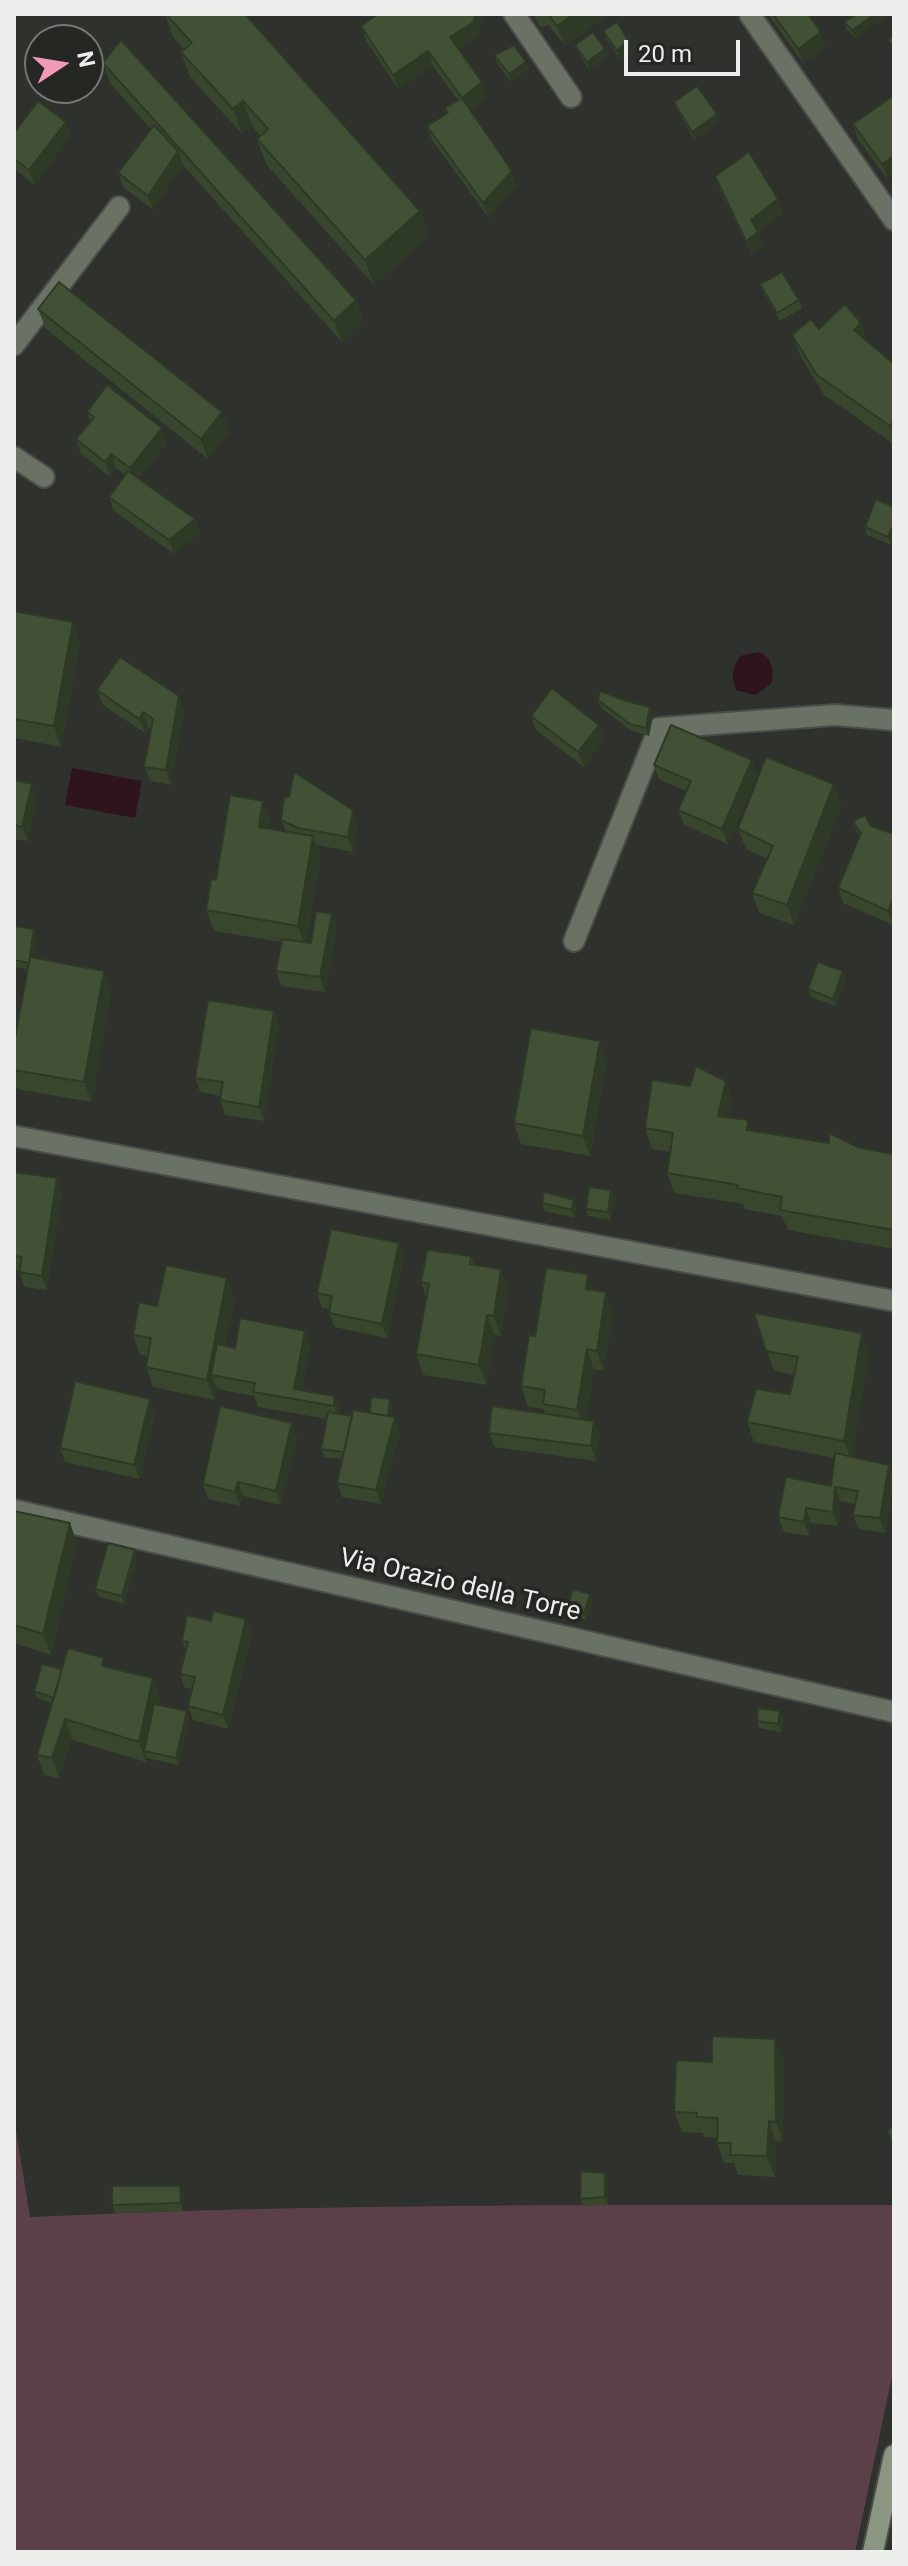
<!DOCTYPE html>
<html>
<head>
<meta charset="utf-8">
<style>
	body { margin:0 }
	#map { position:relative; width:908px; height:2566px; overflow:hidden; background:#2e312c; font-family:Roboto,sans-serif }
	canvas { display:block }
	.frame { position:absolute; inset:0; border:16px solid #edefec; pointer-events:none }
	.north { position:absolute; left:24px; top:24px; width:80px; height:80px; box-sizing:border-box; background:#242722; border:2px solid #747773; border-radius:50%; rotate:78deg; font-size:22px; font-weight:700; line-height:32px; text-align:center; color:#edefec }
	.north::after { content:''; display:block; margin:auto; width:28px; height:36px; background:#ef9ab8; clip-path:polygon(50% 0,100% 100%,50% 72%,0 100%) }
	.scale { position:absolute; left:624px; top:40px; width:116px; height:36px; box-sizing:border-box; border:4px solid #edefec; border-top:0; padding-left:10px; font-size:24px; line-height:28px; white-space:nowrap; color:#edefec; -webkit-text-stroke:6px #242722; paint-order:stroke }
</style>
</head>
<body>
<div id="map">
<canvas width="908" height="2566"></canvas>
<div class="frame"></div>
<div class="north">N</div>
<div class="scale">20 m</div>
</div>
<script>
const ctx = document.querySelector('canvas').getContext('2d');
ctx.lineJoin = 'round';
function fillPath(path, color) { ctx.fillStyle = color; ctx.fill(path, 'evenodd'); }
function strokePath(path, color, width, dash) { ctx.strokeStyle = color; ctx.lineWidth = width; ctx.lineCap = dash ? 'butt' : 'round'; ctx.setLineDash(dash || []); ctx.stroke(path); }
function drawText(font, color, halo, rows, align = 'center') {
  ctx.font = font + ' Roboto,sans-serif'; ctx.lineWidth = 7; ctx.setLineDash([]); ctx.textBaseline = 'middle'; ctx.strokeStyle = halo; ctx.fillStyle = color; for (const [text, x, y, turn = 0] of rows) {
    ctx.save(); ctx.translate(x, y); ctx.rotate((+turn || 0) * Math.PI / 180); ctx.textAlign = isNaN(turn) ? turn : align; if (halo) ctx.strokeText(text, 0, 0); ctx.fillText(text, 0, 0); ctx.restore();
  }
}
const green = new Path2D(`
	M14 2118 30 2217C317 2203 606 2205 894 2205V2367L855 2552H14Z`);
const water = new Path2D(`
	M758 652C772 656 775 671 771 684L755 695 736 690C731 676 732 669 740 656Z
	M72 768 142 781 135 818 65 805Z`);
const minor = new Path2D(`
	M514 14 571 97
	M750 15 894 220
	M14 345 119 207
	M14 457 44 477
	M574 941 659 728 835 715 894 720
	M14 1136 894 1301
	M14 1510 894 1712`);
const secondary = new Path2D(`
	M873 2552 894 2455`);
const wall = new Path2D(`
	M165 14H245L420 211 429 236 374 285 266 164 257 139 261 136 252 126 242 134 190 77 181 52 184 49 173 37Z
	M378 14H483L479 36 458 49 487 97 470 110 517 185 489 218 432 140 427 126 447 113 458 100 433 66 398 89 366 40 361 26Z
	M533 14H610L565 46 549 25 540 27Z
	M768 14H808L826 47 803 63Z
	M857 14H890L855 37 847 30 844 22Z
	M603 31 628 40 631 48 620 59 606 39Z
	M575 45 605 49 608 56 589 70 578 52Z
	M494 55 526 62 529 69 511 82 497 63Z
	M103 63 364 320 342 342 183 165 153 210 123 187 118 173 151 129 110 83Z
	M894 95 887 179 858 139 853 124Z
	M674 102 717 114 719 122 694 140 677 109Z
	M66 122 71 136 35 185 14 169V133Z
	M715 176 783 213 759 233 764 246 752 255 720 190Z
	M760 284 799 300 802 308 780 321 763 292Z
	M38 309 222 412 230 432 208 459 46 329Z
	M861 323 867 341 894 364V444L824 395 800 355 792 335 819 329Z
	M87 412 167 443 138 479 195 519 200 533 174 554 114 511 109 497 125 475 116 468 110 477 81 454 76 439 90 421Z
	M876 499 891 545 867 535 865 527Z
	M14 611 80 642 61 747 14 738Z
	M97 690 184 711 171 785 150 781 144 767 152 729 148 727 145 733 103 705Z
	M598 700 626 701 653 715 649 736 632 731 601 708Z
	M531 716 605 739 584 767 536 730Z
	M752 760 757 775 728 844 684 825 678 810 686 791 659 779 654 765Z
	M14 780 37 798 28 841 14 839Z
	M263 801 271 821 269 829 286 831 281 820 358 824 353 852 317 845 321 856 306 942 311 943 337 928 325 992 281 986 276 971 281 942 214 931 206 910 216 880Z
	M842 805 794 925 759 913 752 893 767 859 746 849 738 829Z
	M854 824 871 826 894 834V923L893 925 843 903 838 888 859 837Z
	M14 926 34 929 37 937 33 958 104 971 111 991 92 1102 17 1089 14 1081V1044L27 969 14 967Z
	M846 979 836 1006 811 997 808 989Z
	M274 1011 279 1025 264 1121 225 1115 220 1100 221 1096 200 1092 195 1078Z
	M607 1061 590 1156 521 1144 514 1123Z
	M733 1102 730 1118 752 1130 894 1154V1249L788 1230 782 1216 744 1209 743 1204 674 1193 667 1173 670 1152 652 1149 645 1128Z
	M14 1172 57 1178 62 1193 47 1290 24 1287 19 1270H14Z
	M611 1190 614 1197 611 1220 588 1216 586 1209Z
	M542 1203 577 1207 575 1218 545 1211Z
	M399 1243 404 1258 387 1338 334 1327 329 1313 330 1309 322 1308 317 1293Z
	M471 1256 474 1265 509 1289 501 1336 494 1335 487 1385 423 1375 416 1354 427 1299 421 1282Z
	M594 1290 613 1312 604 1371 594 1370 586 1420 594 1421 599 1435 596 1461 494 1447 489 1433 546 1414 544 1409 528 1407 521 1386 535 1336Z
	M235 1298 225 1346 235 1348 305 1331 310 1346 302 1391 334 1396 340 1410V1414L352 1416 370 1413 390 1399 393 1407 391 1417 400 1432 381 1504 342 1497 337 1483 342 1459 324 1457 321 1449 327 1419 258 1407 254 1396 217 1389 214 1400 153 1387 146 1367 148 1356 140 1355 133 1335 157 1306Z
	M754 1313 869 1353 852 1457 889 1465 894 1480 885 1533 858 1529 853 1515 856 1504 840 1501 838 1526 811 1523 809 1536 784 1532 778 1517 831 1486 834 1458 754 1442 747 1422 790 1394 794 1375 774 1371Z
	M155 1413 140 1479 65 1462 60 1448Z
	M292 1423 297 1437 281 1505 243 1496 240 1506 208 1499 203 1484Z
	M14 1511 77 1543 51 1655 14 1643Z
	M137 1558 124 1604 98 1596 95 1589Z
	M592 1602 587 1620 570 1615 567 1607Z
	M252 1633 228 1729 193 1720 188 1706 192 1689 185 1688 180 1674 186 1651 182 1641Z
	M107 1668 153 1678 160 1698 159 1705 187 1711 189 1718 179 1765 147 1758 146 1762 72 1740 59 1778 44 1775 37 1755 52 1703 37 1698 34 1691 62 1669Z
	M780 1711 783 1718 781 1732 759 1728 757 1721Z
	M775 2039 783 2060V2142L776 2141 775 2177 738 2175 734 2163H724L717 2143V2138L704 2137 703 2133 682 2132 674 2112 712 2062Z
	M605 2173 608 2181V2205L583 2206 580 2199Z
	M180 2186 182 2194 183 2211 115 2213 112 2205Z`);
const shadedWall = new Path2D(`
	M475 14H483L479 36 455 51 450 37Z
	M574 14H610L565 46 557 26Z
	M876 14H890L855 37 852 30Z
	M821 32 826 47 803 63 798 49Z
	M628 40 631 48 620 59 617 51Z
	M605 49 608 56 589 70 587 62Z
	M428 51 433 66 398 89 393 75Z
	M526 62 529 69 511 82 509 74Z
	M482 82 487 97 467 112 462 98Z
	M243 101 252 126 242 134 233 109Z
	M717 114 719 122 694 140 692 132Z
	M66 122 71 136 35 185 29 170Z
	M178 151 183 165 153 210 148 196Z
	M894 156V174L887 179 882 164Z
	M512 171 517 185 489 218 483 203Z
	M778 199 783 213 759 233 764 246 752 255 746 241 751 220Z
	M420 211 429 236 374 285 365 260Z
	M356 300 364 320 342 342 334 321Z
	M861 323 868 343 854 330Z
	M222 412 230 432 208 459 201 439Z
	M894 420V436L890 426Z
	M162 428 167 443 135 483 130 468Z
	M111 454 116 468 110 477 105 462Z
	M195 519 200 533 174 554 169 540Z
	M894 524V537L891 545 888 537Z
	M73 622 80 642 61 747 54 726Z
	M179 696 184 711 171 785 166 770Z
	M650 707 653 715 649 736 646 728Z
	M143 712 148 727 145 733 139 719Z
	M599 725 605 739 584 767 578 752Z
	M752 760 757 775 728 844 722 829Z
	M32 784 37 798 28 841 22 827Z
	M834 784 842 805 794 925 787 905Z
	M263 801 271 821 266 847 259 827Z
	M353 810 358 824 353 852 348 837Z
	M313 836 321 856 305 946 298 926Z
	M894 896V923L893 925 888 911Z
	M332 914 337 928 325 992 320 977Z
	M34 929 37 937 31 970 29 963Z
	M104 971 111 991 92 1102 84 1082Z
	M843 971 846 979 836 1006 833 999Z
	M274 1011 279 1025 264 1121 259 1107Z
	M600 1041 607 1061 590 1156 583 1136Z
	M726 1081 733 1102 726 1136 718 1116Z
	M57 1178 62 1193 47 1290 42 1276Z
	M611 1190 614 1197 611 1220 608 1212Z
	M574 1200 577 1207 575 1218 572 1210Z
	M399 1243 404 1258 387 1338 382 1324Z
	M501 1269 509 1289 501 1336 494 1316Z
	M588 1274 596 1294 586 1289Z
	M227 1278 235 1298 219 1376 211 1375 217 1389 214 1400 207 1380Z
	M606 1292 613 1312 604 1371 597 1351Z
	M487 1315 494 1335 487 1385 479 1365Z
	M305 1331 310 1346 300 1400 294 1389Z
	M862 1333 869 1353 852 1461 844 1441Z
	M587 1349 594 1370 585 1430 577 1410Z
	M334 1396 340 1410 339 1421 334 1406Z
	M150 1399 155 1413 140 1479 134 1465Z
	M390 1399 393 1407 390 1430 387 1422Z
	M395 1417 400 1432 381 1504 376 1490Z
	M594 1421 599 1435 596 1461 591 1446Z
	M292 1423 297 1437 281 1505 276 1491Z
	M889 1465 894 1480 885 1533 880 1518Z
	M238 1482 243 1496 240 1506 235 1492Z
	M835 1487 840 1501 838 1526 833 1512Z
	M806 1508 811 1523 809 1536 804 1522Z
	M70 1523 77 1543 51 1655 43 1634Z
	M135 1550 137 1558 124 1604 122 1596Z
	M590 1594 592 1602 587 1620 584 1613Z
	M246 1619 252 1633 228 1729 223 1715Z
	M153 1678 160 1698 148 1752 144 1751 147 1758 146 1762 139 1742Z
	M187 1711 189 1718 179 1765 176 1758Z
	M780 1711 783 1718 781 1732 778 1724Z
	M65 1719 72 1740 59 1778 52 1758Z
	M775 2039 783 2060V2142L776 2122Z
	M769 2121 776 2141 775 2177 767 2156Z
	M605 2173 608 2181V2205L605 2197Z
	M180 2186 182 2194 183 2211 181 2203Z`);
const building = new Path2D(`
	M166 14H245L420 211 365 260 257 139 268 129 243 101 233 109 181 52 192 43Z
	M378 14H475L474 22 450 37 482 82 462 98 512 171 483 203 427 126 448 113 445 108 462 98 428 51 393 75 361 26Z
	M548 14H574L557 26Z
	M773 14H808L821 32 798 49Z
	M857 14H876L852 30 844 22Z
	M617 22 628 40 617 51 603 31Z
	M593 32 605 49 587 62 575 45Z
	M894 36V48L888 40Z
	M121 40 356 300 334 321 103 63Z
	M514 45 526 62 509 74 494 55Z
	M697 86 717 114 692 132 674 102Z
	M894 95V156L882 164 853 124Z
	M38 101 66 122 29 170 14 159V133Z
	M154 125 178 151 148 196 118 173Z
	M749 152 778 199 751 220 758 232 746 241 715 176Z
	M782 272 799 300 777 313 760 284Z
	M59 282 222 412 201 439 38 309Z
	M845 304 861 323 854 330 894 364V420L890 426 817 375 792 335 811 319 819 329Z
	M107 385 162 428 130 468 111 454 105 462 76 439 94 417 87 412Z
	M128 471 195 519 169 540 109 497Z
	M876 499 894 507V524L888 537 865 527Z
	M14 611 73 622 54 726 14 719Z
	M120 657 179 696 166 770 144 767 153 719 143 712 139 719 97 690Z
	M552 688 599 725 578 752 531 716Z
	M600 691 626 701 650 707 646 728 630 724 598 700Z
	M671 725 752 760 722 829 678 810 691 781 654 765Z
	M766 757 834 784 787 905 752 893 773 846 738 829Z
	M294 772 353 810 348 837 298 828 281 820 284 798 289 797Z
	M14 780 32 784 22 827 14 825Z
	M230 795 263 801 259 827 313 836 298 926 206 910 211 879 216 880Z
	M865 815 871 826 894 834V896L888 911 838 888 861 833 854 824 855 820Z
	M316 911 332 914 320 977 276 971 282 939 311 943Z
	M14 926 34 929 29 963 14 960Z
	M30 957 104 971 84 1082 14 1070V1044Z
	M818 962 843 971 833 999 808 989Z
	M208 1000 274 1011 259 1107 220 1100 223 1082 195 1078Z
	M531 1028 600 1041 583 1136 514 1123Z
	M696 1066 726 1081 718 1116 748 1120 747 1130 829 1143V1133L860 1148 894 1154V1230L780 1210 782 1197 737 1188 738 1185 667 1173 673 1133 645 1128 652 1080 690 1086Z
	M14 1172 57 1178 42 1276 19 1272 22 1257 14 1256Z
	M589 1187 611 1190 608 1212 586 1209Z
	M544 1192 574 1200 572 1210 542 1203Z
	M331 1229 399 1243 382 1324 329 1313 332 1296 317 1293Z
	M427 1250 471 1256 470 1264 501 1269 494 1316 487 1315 479 1365 416 1354 429 1284 421 1282Z
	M166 1265 227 1278 207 1380 146 1367 151 1338 133 1335 139 1302 157 1306Z
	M546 1268 588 1274 586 1289 606 1292 597 1351 587 1349 577 1410 543 1404 545 1390 521 1386 529 1335 535 1336Z
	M754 1313 862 1333 844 1441 747 1422 756 1389 790 1394 798 1357 766 1351Z
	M240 1318 305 1331 294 1389 334 1396V1406L253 1392 255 1383 211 1375 217 1344 235 1348Z
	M75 1381 150 1399 134 1465 60 1448Z
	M371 1397 390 1399 388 1416 370 1413Z
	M220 1406 292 1423 276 1491 238 1482 235 1492 203 1484Z
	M492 1406 594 1421 591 1446 489 1433Z
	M353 1410 395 1417 376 1490 337 1483Z
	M328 1412 352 1416 344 1452 321 1449Z
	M835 1453 889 1465 880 1518 853 1515 858 1491 835 1487 833 1512 806 1508 804 1522 778 1517 786 1477 831 1486Z
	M14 1511 70 1523 43 1634 14 1625Z
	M108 1543 135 1550 122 1596 95 1589Z
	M573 1589 590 1594 584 1613 567 1607Z
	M213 1611 246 1619 223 1715 188 1706 195 1677 180 1674 188 1642 182 1641 187 1615 211 1621Z
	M68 1648 104 1658 102 1666 153 1678 139 1742 65 1719 52 1758 37 1755Z
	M42 1664 62 1669 54 1698 34 1691Z
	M154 1704 187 1711 176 1758 144 1751Z
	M758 1708 780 1711 778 1724 757 1721Z
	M712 2036 775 2039 776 2122 769 2121 767 2156 730 2155 731 2143H717L718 2118 697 2117V2113L674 2112 676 2060 712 2062Z
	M894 2127V2144H892L888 2129Z
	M581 2171 605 2173V2197L580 2199Z
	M112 2186H180L181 2203 112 2205Z`);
const streetNames = [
	["Via Orazio della Torre",460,1586,13]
];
fillPath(green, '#5b4049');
fillPath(water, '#2f141e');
strokePath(minor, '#494c47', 24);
strokePath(secondary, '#494c47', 24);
strokePath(minor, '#6a7165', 20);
strokePath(secondary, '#8a9682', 20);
fillPath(wall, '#39462e');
fillPath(shadedWall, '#2e3926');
fillPath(building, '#425136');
strokePath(building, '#2e3926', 2);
drawText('26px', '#edefec', '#242722', streetNames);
</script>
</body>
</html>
